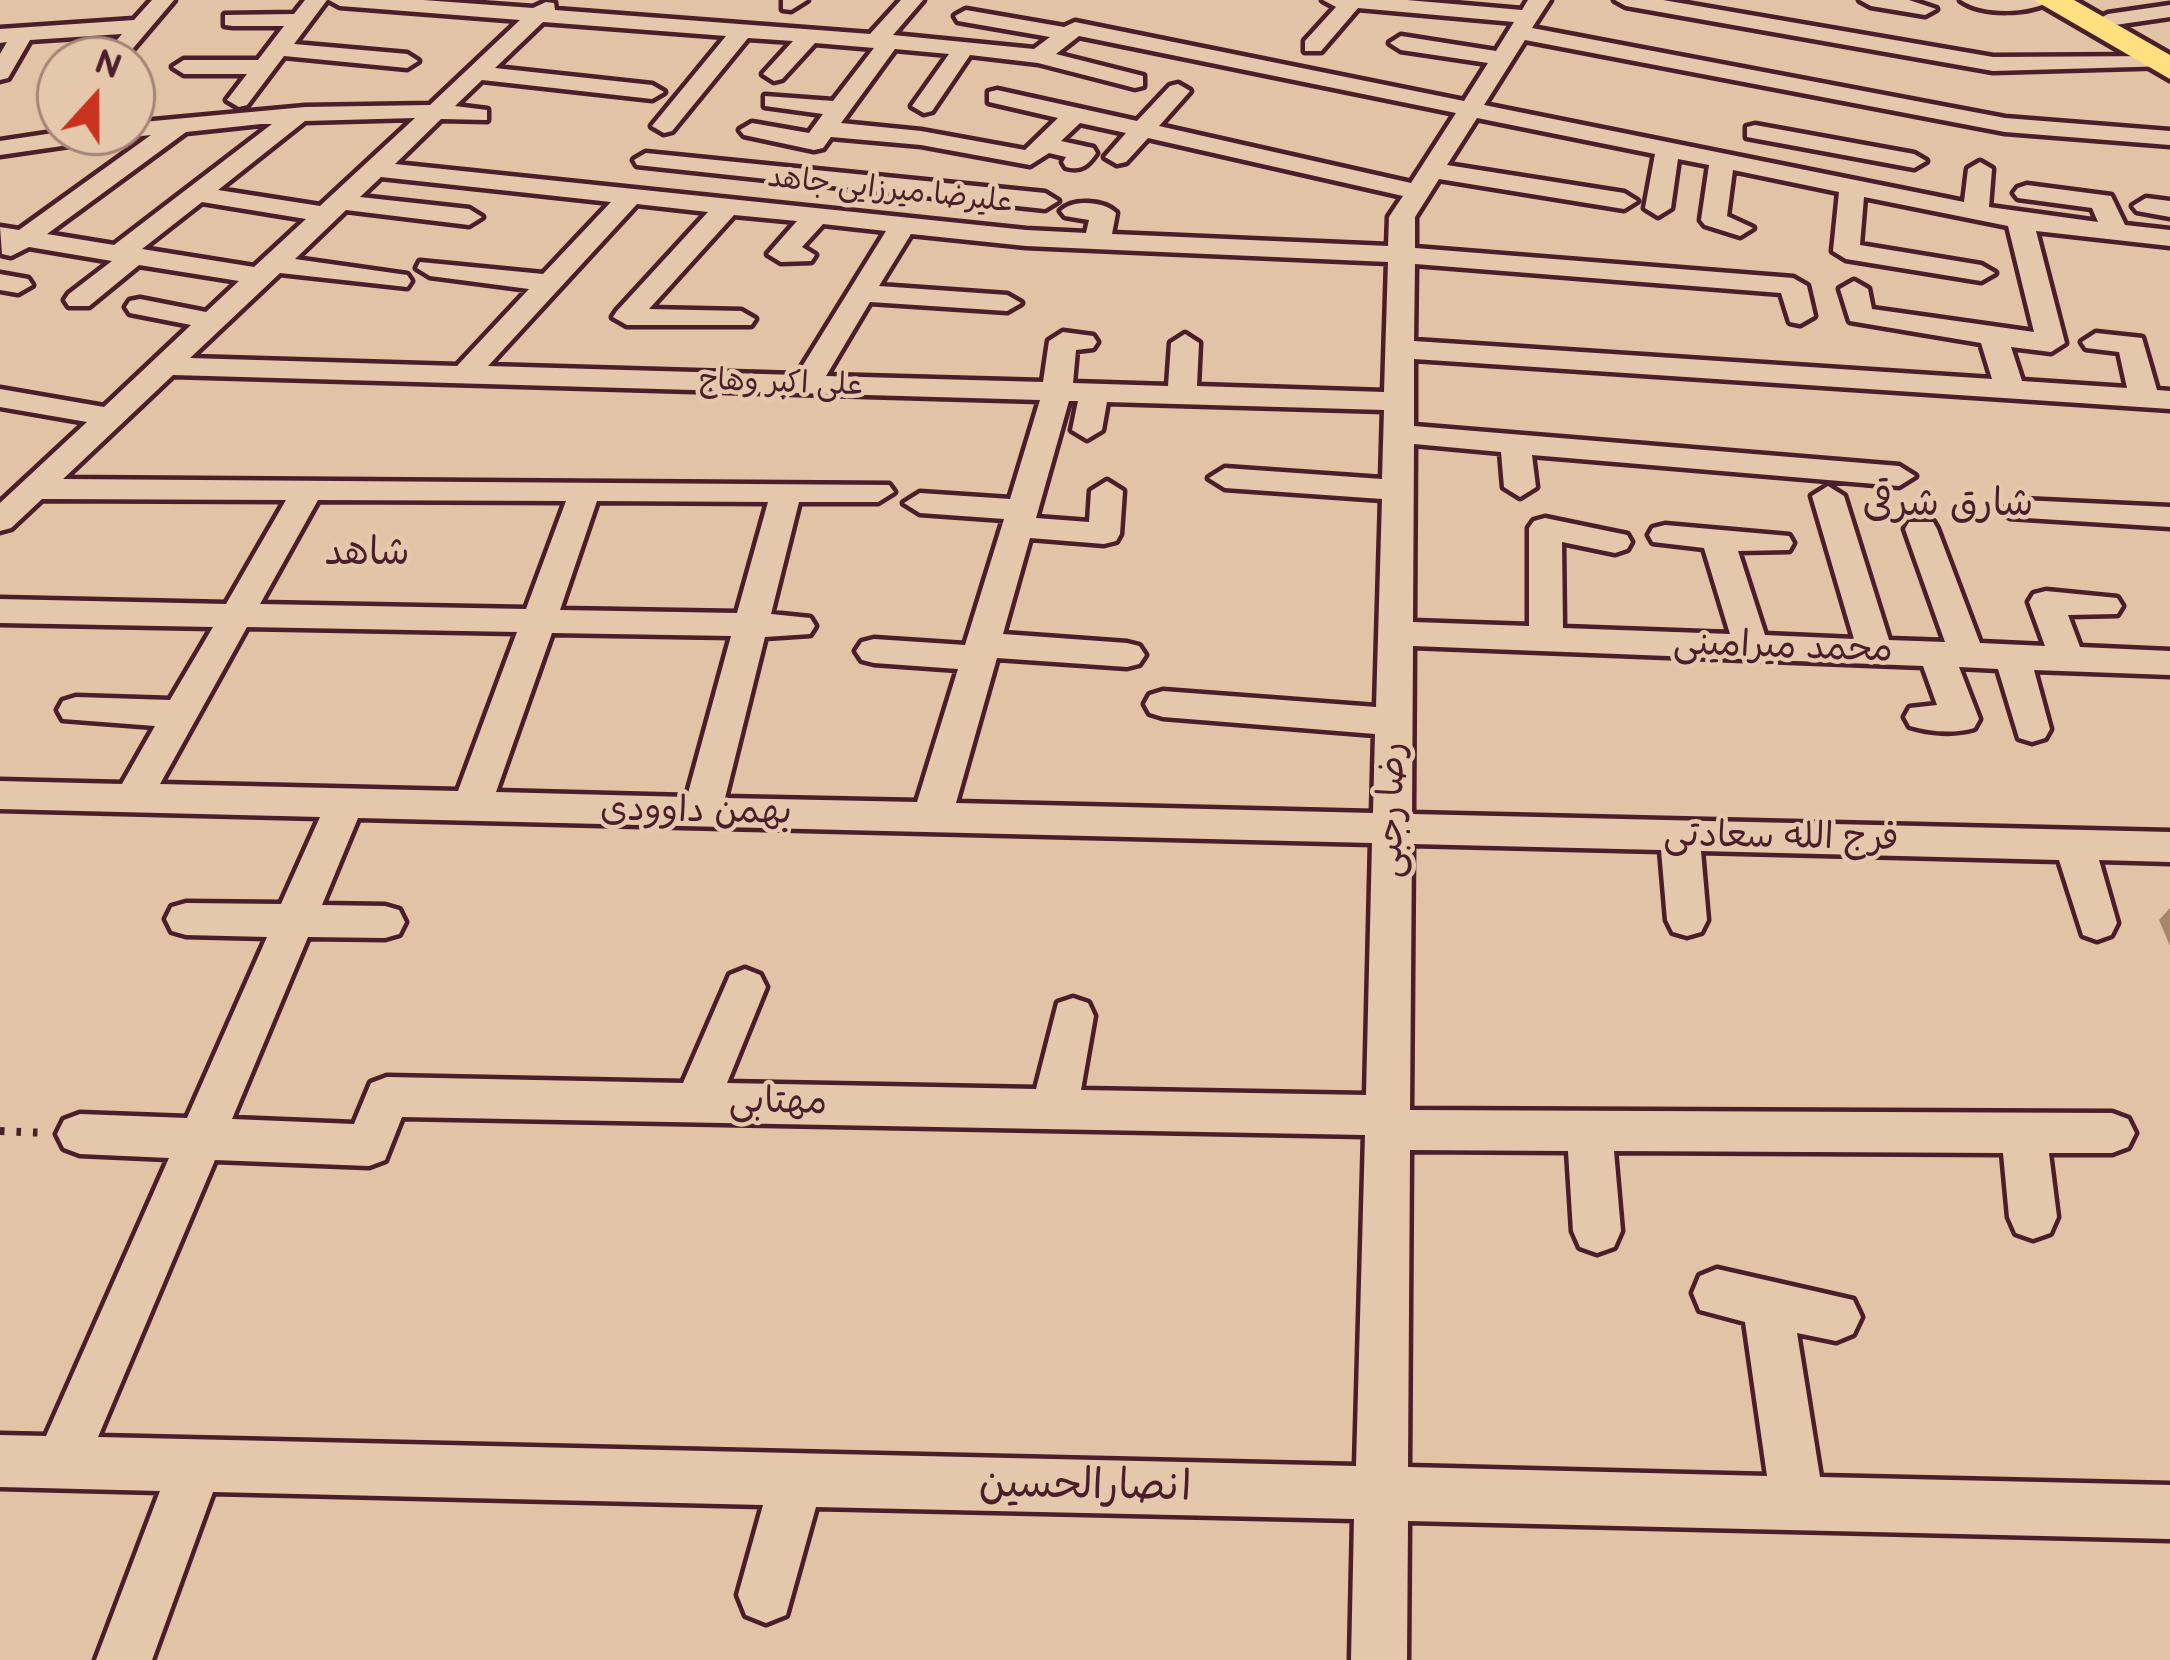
<!DOCTYPE html>
<html>
<head>
<meta charset="utf-8">
<style>
	body { margin:0 }
	#map { position:relative; width:2170px; height:1660px; overflow:hidden; background:#e2c3a5; font-family:"Balsamiq Sans",sans-serif }
	canvas { display:block }
	.north { position:absolute; left:36px; top:36px; width:120px; height:120px; box-sizing:border-box; background:#e5c8ac; border:3px solid #a78478; border-radius:50%; rotate:21deg; font-size:33px; font-weight:700; line-height:48px; text-align:center; color:#4a1f2b }
	.north::after { content:''; display:block; margin:auto; width:42px; height:54px; background:#c8321e; clip-path:polygon(50% 0,100% 100%,50% 72%,0 100%) }
</style>
</head>
<body>
<div id="map">
<canvas width="2170" height="1660"></canvas>
<div class="north">N</div>
</div>
<script>
const ctx = document.querySelector('canvas').getContext('2d');
ctx.lineJoin = 'round';
function strokePath(path, color, width, dash) { ctx.strokeStyle = color; ctx.lineWidth = width; ctx.lineCap = dash ? 'butt' : 'round'; ctx.setLineDash(dash || []); ctx.stroke(path); }
function fillPath(path, color) { ctx.fillStyle = color; ctx.fill(path, 'evenodd'); }
function drawText(font, color, halo, rows, align = 'center') {
  ctx.font = font + ' "Balsamiq Sans","Playpen Sans Arabic",sans-serif'; ctx.lineWidth = 9; ctx.setLineDash([]); ctx.textBaseline = 'middle'; ctx.strokeStyle = halo; ctx.fillStyle = color; for (const [text, x, y, turn = 0] of rows) {
    ctx.save(); ctx.translate(x, y); ctx.rotate((+turn || 0) * Math.PI / 180); ctx.textAlign = isNaN(turn) ? turn : align; if (halo) ctx.strokeText(text, 0, 0); ctx.fillText(text, 0, 0); ctx.restore();
  }
}
const path = new Path2D(`
	M0 1131 47 1133`);
const minor = new Path2D(`
	M152 0H174L123 60H100L122 34 30 40 8 78 0 80V54L7 42 0 43V29L134 20Z
	M305 0H327L294 44 407 54 418 61 407 68 284 56 247 105 239 107 227 100 247 74H184L173 67 184 60H258L284 26H233L225 25V15L294 14Z
	M329 0H423L533 8 546 2 554 3 555 10 870 34 901 0H923L893 35 1034 49 1050 37 958 21 955 16 966 10 1064 27 1075 22 1464 101 1488 63 1401 50 1390 43 1401 36 1496 51 1514 22 1358 8 1321 51H1305V41L1336 7 1323 0H1407L1522 10 1528 0H1550L1532 28 2005 118 2170 131V145L2005 132 1525 40 1484 105 1964 202 1968 169 1980 162 1992 169 1989 207 2098 222 2092 208 2018 198 2014 193 2018 188 2027 185 2111 196 2125 225 2170 230V246L2036 231 2065 343 2051 352 2011 347 2022 381 2127 388 2119 352 2086 348 2082 342 2096 333 2142 338 2157 390 2170 391V409L1414 359V426L1899 466 1915 476 1899 486 1532 455 1536 487 1520 497 1504 487 1501 452 1414 444 1413 622 1529 626V528L1534 521 1545 518 1627 535 1631 542 1627 549 1615 553 1562 542 1563 628 1730 634 1704 548 1653 542 1649 535 1653 528 1665 525 1789 536 1793 543 1789 550 1738 551 1765 635 1854 639 1812 496 1828 486 1844 496 1889 640 1945 642 1905 529 1909 522H1933L1937 529 1980 643 2045 646 2029 602 2034 594 2046 591 2117 598 2122 606 2117 614 2068 615 2080 647 2170 651V675L2034 670 2050 729 2045 738 2032 742 2019 738 1998 669 1959 667 1979 719 1974 728C1954 734 1930 732 1910 726L1905 717 1910 708 1937 705 1923 666 1413 646 1412 814 2170 832V862L2099 860 2117 923 2111 935 2097 940 2083 935 2059 860 1701 851 1707 920 1701 932 1687 936 1673 932 1667 920 1661 850 1412 844 1410 1110 2112 1113 2128 1119 2135 1133 2128 1147 2112 1153H2049L2057 1217 2050 1233 2033 1239 2016 1233 2009 1217 2003 1153 1614 1151 1621 1231 1614 1247 1597 1253 1580 1247 1573 1231 1568 1151 1410 1150 1408 1467 1767 1476 1745 1322 1700 1310 1693 1293 1700 1276 1717 1269 1853 1300 1861 1317 1853 1334 1836 1341 1797 1333 1820 1477 2170 1485V1539L1408 1521 1407 1660H1351L1354 1519 816 1507 786 1615 766 1623 746 1615 738 1595 763 1505 213 1492 152 1660H96L160 1491 0 1487V1435L46 1436 169 1158 80 1154 64 1148 57 1134 64 1120 80 1114 187 1118 267 937 186 935 172 931 166 919 172 907 186 903 281 904 320 817 0 809V781L122 784 155 726 63 719 58 710 63 701 76 697 170 700 213 627 0 623V599L226 604 286 500 42 499 11 528 0 531V503L87 422 0 407V389L104 407 191 325 130 313 126 307 130 301 140 299 206 312 239 281 139 265 89 306H69L65 300 69 294 112 261 29 247 11 256 2 254 0 227 19 230 151 135 132 137 122 132 110 139 0 155V141L60 132H132V123L305 107 430 105 520 20 340 6ZM543 22 726 36 652 126 664 133 672 131 748 38 793 41 763 74 774 81 782 79 815 43 874 48 833 101 765 96V106L823 114 809 133 752 123 740 130 744 135 814 150 823 148 831 137 921 145 1030 165 1049 153 1066 157 1063 162 1066 167C1081 171 1088 165 1096 153L1093 148 1061 141 1080 123 1126 133 1105 157 1117 164 1126 162 1148 138 1403 196 1389 217 1388 246 1112 234 1116 213C1104 201 1073 199 1061 211L1065 216 1089 220 1086 233 1026 230 395 164 441 119 487 120V110L455 106 482 80 652 99 664 92 652 85 495 68ZM1079 36 1456 113 1411 183 1159 126 1190 91 1178 84 1170 86 1137 121 997 90 989 92V102L1058 118 1025 150 921 131 841 123 895 49 949 54 912 106 924 113 932 111 970 55 1038 63 1135 88 1143 86V76L1056 54ZM415 118 320 206 218 190 305 121ZM1477 118 1655 154 1645 208 1658 216 1671 208 1678 159 1709 165 1701 220 1705 225 1740 236 1753 228 1727 216 1733 170 1839 192 1833 251 1846 259 1981 281 1995 273 1981 265 1860 245 1864 197 2008 226 2034 332 1872 309 1868 289 1854 281 1840 289 1850 321 1981 343 1992 379 1414 341 1415 264 1781 293 1790 322 1800 324 1814 316 1807 286 1793 278 1415 248V217L1439 179 1624 209 1637 201 1624 193 1447 165ZM261 124H272L114 245 47 234 186 132ZM381 177 611 202 543 274 420 262 417 268 430 276 529 289 457 366 190 358 280 273 407 287 411 281 407 275 295 259 346 210 469 225 482 217 469 209 360 197ZM202 202 306 219 254 267 142 249ZM637 204 708 212 617 311 613 317 627 325H751L755 319 741 311 649 309 734 215 797 221 768 254 781 262 811 261 815 255 802 247 823 224 886 231 797 375 488 366ZM911 234 1026 246 1388 262 1384 392 1197 386 1199 343 1185 334 1171 343 1168 386 1073 383 1076 350 1093 348 1097 342 1093 336 1063 332 1049 341 1043 382 826 376 870 302 1007 311 1021 303 1007 295 879 286ZM173 375 1040 400 1010 499 920 493 904 503 920 513 1004 519 965 645 874 639 862 642 856 651 862 660 874 663 958 669 917 802 725 798 765 637 810 634 815 626 810 618 771 614 799 502H878L894 492 889 485 63 479ZM1069 401H1078L1072 430 1087 439 1102 430 1107 402 1384 410 1382 479 1225 468 1209 478 1225 488 1382 499 1376 707 1163 691 1150 695 1145 704 1150 713 1163 717 1375 734 1373 813 956 803 997 658 1127 667 1139 664 1145 655 1139 646 1127 643 1003 634 1030 538 1104 544 1116 541 1120 534 1123 491 1107 481 1091 491 1089 522 1036 518ZM318 500 566 501 526 609 260 604ZM597 501 768 502 737 613 560 610ZM247 627 517 632 458 791 160 784ZM552 633 731 636 687 797 496 792ZM358 818 1372 843 1366 1095 1081 1090 1094 1016 1088 1003 1073 998 1058 1003 1036 1089 727 1083 766 987 760 975 745 969 730 975 683 1083 387 1077 371 1083 354 1124 232 1119 308 937 385 938 399 934 405 922 399 910 385 906 322 905ZM402 1117 1365 1135 1356 1466 98 1437 215 1160 369 1166 385 1160Z
	M783 0H807L791 10 783 9Z
	M1615 0H1663L1993 57 2161 56 2169 58 2170 66 1993 71 1626 6Z
	M1860 0H1909L1936 9 1925 15 1871 6Z
	M1961 0H2052C2031 14 1982 15 1961 0Z
	M2170 5V17L2108 26 2097 20 2108 14Z
	M1755 125 1914 154 1926 161 1914 168 1747 137V127Z
	M646 153 1045 193 1058 201 1045 209 637 165 634 160Z
	M2146 198 2170 201V217L2137 211 2133 206Z
	M0 274 28 279 32 285 18 293 0 290Z
	M2021 500 2170 507V527L2010 517 2005 510 2010 503Z`);
const primary = new Path2D(`
	M2034 0H2074L2170 55V79Z`);
const wall = new Path2D(`
	M2170 908V946L2159 920Z`);
const farStreetnames = [
	["علیرضا میرزایی جاهد",890,191,6],
	["علی اکبر وهاج",781,384,2]
];
const streetNames = [
	["محمد میرامینی",1783,648,2],
	["رضا رجبی",1393,810,-89],
	["بهمن داوودی",696,812,1],
	["فرج الله سعادتی",1781,838,1],
	["مهتابی",778,1103,1]
];
const neighbourhoodNames = [
	["شارق شرقی",1948,505],
	["شاهد",367,554]
];
const nearStreetnames = [
	["انصارالحسین",1085,1487,1]
];
strokePath(minor, '#4a1f2b', 9);
strokePath(primary, '#4a1f2b', 9);
strokePath(path, '#4a1f2b', 8, [4.5, 12]);
fillPath(minor, '#e5c8ac');
fillPath(primary, '#ffdf80');
fillPath(wall, '#a78769');
drawText('30px', '#4a1f2b', '#e5c8ac', farStreetnames);
drawText('36px', '#4a1f2b', '#e5c8ac', streetNames);
drawText('39px', '#4a1f2b', '#e5c8ac', neighbourhoodNames);
drawText('42px', '#4a1f2b', '#e5c8ac', nearStreetnames);
</script>
</body>
</html>
